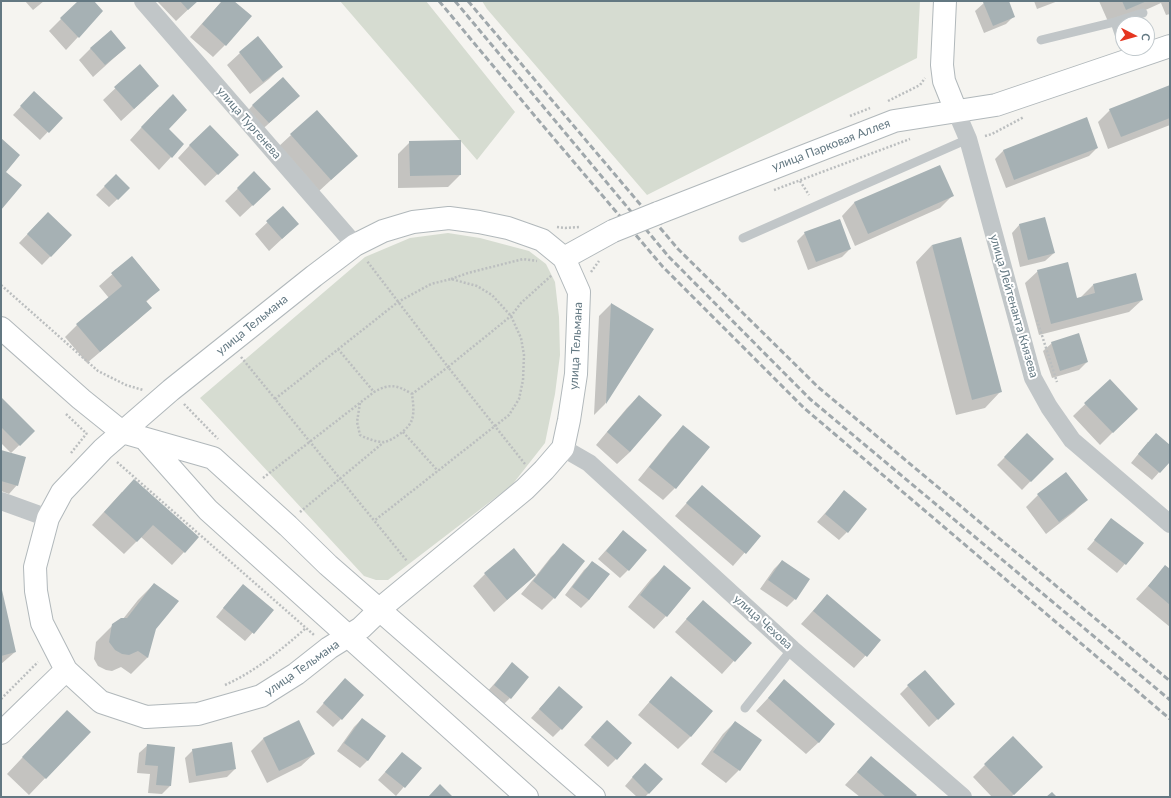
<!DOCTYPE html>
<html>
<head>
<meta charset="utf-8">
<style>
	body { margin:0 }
	#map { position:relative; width:1171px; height:798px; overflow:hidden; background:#f5f4f0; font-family:Lato,sans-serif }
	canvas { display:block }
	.frame { position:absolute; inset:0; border:2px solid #637882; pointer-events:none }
	.north { position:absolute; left:1115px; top:16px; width:40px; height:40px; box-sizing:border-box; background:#fff; border:1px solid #c1c9cd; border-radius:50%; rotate:96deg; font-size:11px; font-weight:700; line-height:16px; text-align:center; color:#637882 }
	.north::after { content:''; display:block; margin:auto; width:14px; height:18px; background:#e53620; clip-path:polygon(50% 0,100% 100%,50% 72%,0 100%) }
</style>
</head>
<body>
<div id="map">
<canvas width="1171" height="798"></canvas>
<div class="frame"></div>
<div class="north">С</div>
</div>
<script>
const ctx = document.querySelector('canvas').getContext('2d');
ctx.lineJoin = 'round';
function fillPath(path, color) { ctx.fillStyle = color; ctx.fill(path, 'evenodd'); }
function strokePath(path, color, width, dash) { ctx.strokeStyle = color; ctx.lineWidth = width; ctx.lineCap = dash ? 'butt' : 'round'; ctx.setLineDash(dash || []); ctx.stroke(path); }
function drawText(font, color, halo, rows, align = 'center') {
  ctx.font = font + ' Lato,sans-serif'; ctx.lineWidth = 4; ctx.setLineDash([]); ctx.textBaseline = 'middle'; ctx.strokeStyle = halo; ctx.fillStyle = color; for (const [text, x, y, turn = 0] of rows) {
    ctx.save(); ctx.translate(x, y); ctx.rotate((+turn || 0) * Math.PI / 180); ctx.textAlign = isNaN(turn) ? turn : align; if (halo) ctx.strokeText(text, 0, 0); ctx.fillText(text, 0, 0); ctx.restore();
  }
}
const green = new Path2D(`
	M340 1H426L515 112 477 160Z
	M482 1H920L917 58 647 195 487 9Z
	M448 233 480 238 529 251 546 264 555 282 559 317 560 355 555 394 545 443 512 485 388 580H376L364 576 200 398 365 257 410 238Z`);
const shadow = new Path2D(`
	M25 1H44L33 10Z
	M79 1H92L102 11 66 50 49 31Z
	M157 1H197L176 21Z
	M222 1H233L225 45 213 57 190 37Z
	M988 1H1008L1014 16 1006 24 984 33 975 11 984 3Z
	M1034 1H1058L1037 9Z
	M1099 1H1170V14L1166 15 1161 3 1110 26Z
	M258 38 281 67 269 79 250 94 227 65 240 53Z
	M91 48H125L93 77 79 60Z
	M140 65 146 98 121 121 103 100Z
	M1170 86V125L1108 149 1098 122 1110 110Z
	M26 101 61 118 40 140 13 115Z
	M253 105 286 108 256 135 241 118Z
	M160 107 168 129 183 144 159 170 130 140Z
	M1086 119 1097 148 1089 156 1006 188 995 159 1003 151Z
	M291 135 357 156 318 192 278 147Z
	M460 141V175L448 187 398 188V154L410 142Z
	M190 145 225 167 205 186 178 158Z
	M939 166 952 196 940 208 855 246 842 216 854 203Z
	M254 173 257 201 240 217 225 201Z
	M116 175 129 188 109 207 96 195Z
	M283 208 298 224 269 251 255 234Z
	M40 221 71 235 42 265 19 243Z
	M1020 224 1054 253 1045 261 1020 267 1012 233Z
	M805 233 850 249 842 257 808 270 797 241Z
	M932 245 1001 391 985 408 956 415 916 262Z
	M132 257 159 289 146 302 150 308 138 320 87 363 65 337 77 325 109 298 99 286Z
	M1038 271 1077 299 1081 297 1093 285 1142 300 1129 312 1039 335 1025 283Z
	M611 304 652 329 605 404 594 415 599 316Z
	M1052 343 1087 362 1079 370 1052 378 1043 351Z
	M1109 381 1136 409 1100 445 1073 416Z
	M639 396 630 452 617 464 596 445 627 408Z
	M1 398 34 431 11 453 1 443Z
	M683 427 675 488 663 500 638 480 671 439Z
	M1027 435 1052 459 1022 490 997 465Z
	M1148 442 1170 446V460L1152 480 1131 463Z
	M1 451 17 485 9 494 1 491Z
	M702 486 759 536 733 566 675 516Z
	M122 492 197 538 172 565 141 537 124 554 92 525Z
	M844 492 847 532 839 540 817 522Z
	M1038 495 1086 500 1074 512 1046 534 1026 507Z
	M1112 520 1142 544 1117 573 1087 549Z
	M623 531 628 570 620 578 598 559Z
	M564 545 554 598 542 610 521 594 536 576 535 575 494 612 473 586 485 574 514 550 536 576 551 557Z
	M782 561 808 580 795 599 787 607 760 589 774 569Z
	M593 562 608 574 589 600 581 608 565 595 584 570Z
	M664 567 666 616 654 629 628 607 651 579Z
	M1165 567 1170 571V627L1136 599Z
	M154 584 155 628 147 658 131 674 121 667 112 671 106 670 98 666 94 659 96 642 113 625 123 619 138 600Z
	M1 591 15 652 1 664Z
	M235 594 273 610 245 641 216 617Z
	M827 595 880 640 854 668 801 624Z
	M691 614 750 643 722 674 675 632Z
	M512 664 510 698 502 706 486 693Z
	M671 677 712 711 690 737 678 749 638 715Z
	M784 681 819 742 806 754 756 711Z
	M908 686 945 712 929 727 900 694Z
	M337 688 341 719 333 727 316 712Z
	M551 696 561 729 553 737 531 718Z
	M362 719 368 760 360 768 337 751 354 727Z
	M607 721 616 759 608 767 584 745Z
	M298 722 314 754 301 766 267 783 251 751 263 739Z
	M735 722 760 740 739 770 726 783 701 764 723 734Z
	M51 727 89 732 29 795 7 774Z
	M1013 737 1042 767 1011 797H992L973 777Z
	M148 745 170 786 162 794 148 793 150 774 137 773 139 753Z
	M193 750 235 769 227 777 189 783 185 758Z
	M402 753 420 768 396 796 378 780Z
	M871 757 914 797H860L845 785Z
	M637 772 662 779 645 797H637L625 786Z`);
const building = new Path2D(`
	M78 1H94L103 11 79 38 60 18Z
	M180 1H198L188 10Z
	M222 1H234L252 16 226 46 202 24Z
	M986 1H1009L1015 17 993 26 983 2Z
	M1122 1H1147L1126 10Z
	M111 30 126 48 105 65 90 48Z
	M258 36 283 67 263 82 239 52Z
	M140 64 159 86 134 109 114 87Z
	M283 77 300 96 269 123 252 105Z
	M1170 85V118L1121 137 1109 109Z
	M34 91 63 118 49 133 20 106Z
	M173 94 187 110 169 129 184 144 172 158 141 127Z
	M317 110 358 156 331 180 290 134Z
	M1087 117 1098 148 1014 180 1003 150Z
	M210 125 239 155 218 175 189 145Z
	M1 138 20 155 6 172 22 185 1 210Z
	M461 140V175L410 176 409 141Z
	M940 165 954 196 868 234 854 202Z
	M254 171 271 189 253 206 237 188Z
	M116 174 130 188 118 200 104 186Z
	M283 206 299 224 282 239 266 221Z
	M48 212 72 235 51 257 27 234Z
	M1045 217 1055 253 1028 260 1019 224Z
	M840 219 851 249 816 262 804 232Z
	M961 237 1002 392 972 400 932 245Z
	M132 256 160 290 146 301 152 308 100 352 76 324 122 286 111 273Z
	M1068 262 1077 298 1095 293 1093 284 1136 273 1143 300 1051 324 1037 270Z
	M611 303 654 329 606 404Z
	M1079 333 1088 362 1060 371 1051 342Z
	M1110 379 1138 409 1113 433 1084 403Z
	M639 395 662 415 630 452 607 432Z
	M1 397 35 431 20 446 1 427Z
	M683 425 710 447 676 489 649 467Z
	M1027 433 1054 459 1031 482 1004 457Z
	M1156 433 1170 445V462L1160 473 1138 454Z
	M1 450 26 457 18 486 1 481Z
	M1066 472 1088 500 1059 522 1037 494Z
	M134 479 199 537 185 553 153 525 137 542 104 512Z
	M702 485 761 536 746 554 686 503Z
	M844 490 867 509 848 533 825 514Z
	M1111 518 1144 543 1126 565 1094 540Z
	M623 530 647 550 629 571 606 551Z
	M563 543 585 561 555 599 533 581Z
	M514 548 536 575 507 600 484 573Z
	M782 560 810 579 796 600 768 580Z
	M592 561 610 574 589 600 572 587Z
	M664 565 691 588 667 617 640 595Z
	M1165 565 1170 569V605L1148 586Z
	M154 583 179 601 156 629 148 658 138 651 129 655 122 654 115 650 109 642 112 624 121 618H127Z
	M243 584 274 610 254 634 223 608Z
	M1 590H2L16 652 1 656Z
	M827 594 881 640 867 657 813 611Z
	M703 600 752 643 735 662 686 619Z
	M512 662 529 677 511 699 494 685Z
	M925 670 955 704 938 720 907 685Z
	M671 676 713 711 691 737 649 702Z
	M345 678 364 695 342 720 323 703Z
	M784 679 835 724 819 743 768 698Z
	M559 686 583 707 562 730 539 709Z
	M67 710 91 732 46 779 22 757Z
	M362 718 386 736 368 761 344 743Z
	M299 720 315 754 279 771 263 738Z
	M607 720 632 743 617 760 591 737Z
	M735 721 762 740 740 771 713 752Z
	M1013 736 1043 767 1014 795 984 764Z
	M232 742 236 769 196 776 192 749Z
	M147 744 175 747 171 786 156 785 158 766 145 765Z
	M402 752 422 768 405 788 385 772Z
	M871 756 917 795 915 797H886L857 772Z
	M645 763 663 779 649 794 632 777Z
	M440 784 453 797H428Z
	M1052 792 1057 797H1046Z`);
const path = new Path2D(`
	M888 101 920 85 925 78
	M850 116 870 108
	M985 136 992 134 1024 117
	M800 181 809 195
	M774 190 910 139
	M557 227 565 228 579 227
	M591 272 599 261
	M451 279 468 273 523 259 537 261
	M1 285 98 371 126 385 143 390
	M1037 320 1057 382
	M338 349 374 392
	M241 357 407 561
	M275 399 398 302 431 284 451 279 477 286 492 295 511 316 521 338 524 355 523 380 519 399 509 415 374 521
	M360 403 357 422 360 435C368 439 376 442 384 442 392 441 408 429 411 422 415 413 413 403 412 394L448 367 367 261
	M184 404 218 439
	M66 414 87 434
	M403 432 438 471
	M71 453 87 433
	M117 462 314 635
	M525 464 448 367 511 316 521 303 552 275
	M263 478 374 392C390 383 397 385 412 394
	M300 512 384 442
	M225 685C256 671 281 650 306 628
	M1 699 38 662`);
const lane = new Path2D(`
	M1041 40 1115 22
	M1123 46 1115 22 1143 13
	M743 238 968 139
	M745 708 792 649`);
const street = new Path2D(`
	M143 1 355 245
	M956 111 968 139 973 157 1033 378 1049 407 1072 440 1170 524
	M563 448 589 463 792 649 963 797
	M1 501 48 518`);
const secondary = new Path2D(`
	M945 1 942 65 944 81 956 111
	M658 213 894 121 996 105 1170 46
	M449 218 479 222 508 228 542 240 564 258 579 292 576 374 569 420 563 448 544 470 525 489 388 602 361 628 329 648 296 674 261 696 198 714 146 717 101 702 66 670 42 623 36 591 35 567 48 518 62 492 103 449 171 390 314 276 355 245 383 231 413 222Z
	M564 258 613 231
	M1 328 81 399 122 432 213 458 288 526 328 565 594 797
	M145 439 208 510 527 797
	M1 733 66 670`);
const rail = new Path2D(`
	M439 1 534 115 663 267 804 408 1170 719
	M455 1 669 257 810 399 1170 700
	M468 1 678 249 818 387 1170 681`);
const secondaryBridge = new Path2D(`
	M613 231 658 213`);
const streetNames = [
	["улица Тургенева",249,123,49],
	["улица Парковая Аллея",831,145,-21],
	["улица Лейтенанта Князева",1014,306,74],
	["улица Тельмана",252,325,-39],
	["улица Тельмана",576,346,-87],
	["улица Чехова",763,622,42],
	["улица Тельмана",302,668,-35]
];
fillPath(green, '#d6dcd1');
fillPath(shadow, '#0003');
fillPath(building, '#a6b1b4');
strokePath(secondary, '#b1b8bb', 24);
strokePath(path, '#bbbebf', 2.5, [2, 2]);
strokePath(lane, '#c1c6c8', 9);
strokePath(street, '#c1c6c8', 18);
strokePath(secondary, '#fff', 22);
strokePath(rail, '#a0a8ac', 3, [6, 3]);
strokePath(secondaryBridge, '#b1b8bb', 24, []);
strokePath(secondaryBridge, '#fff', 22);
drawText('12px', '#637882', '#fff', streetNames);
</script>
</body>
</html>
